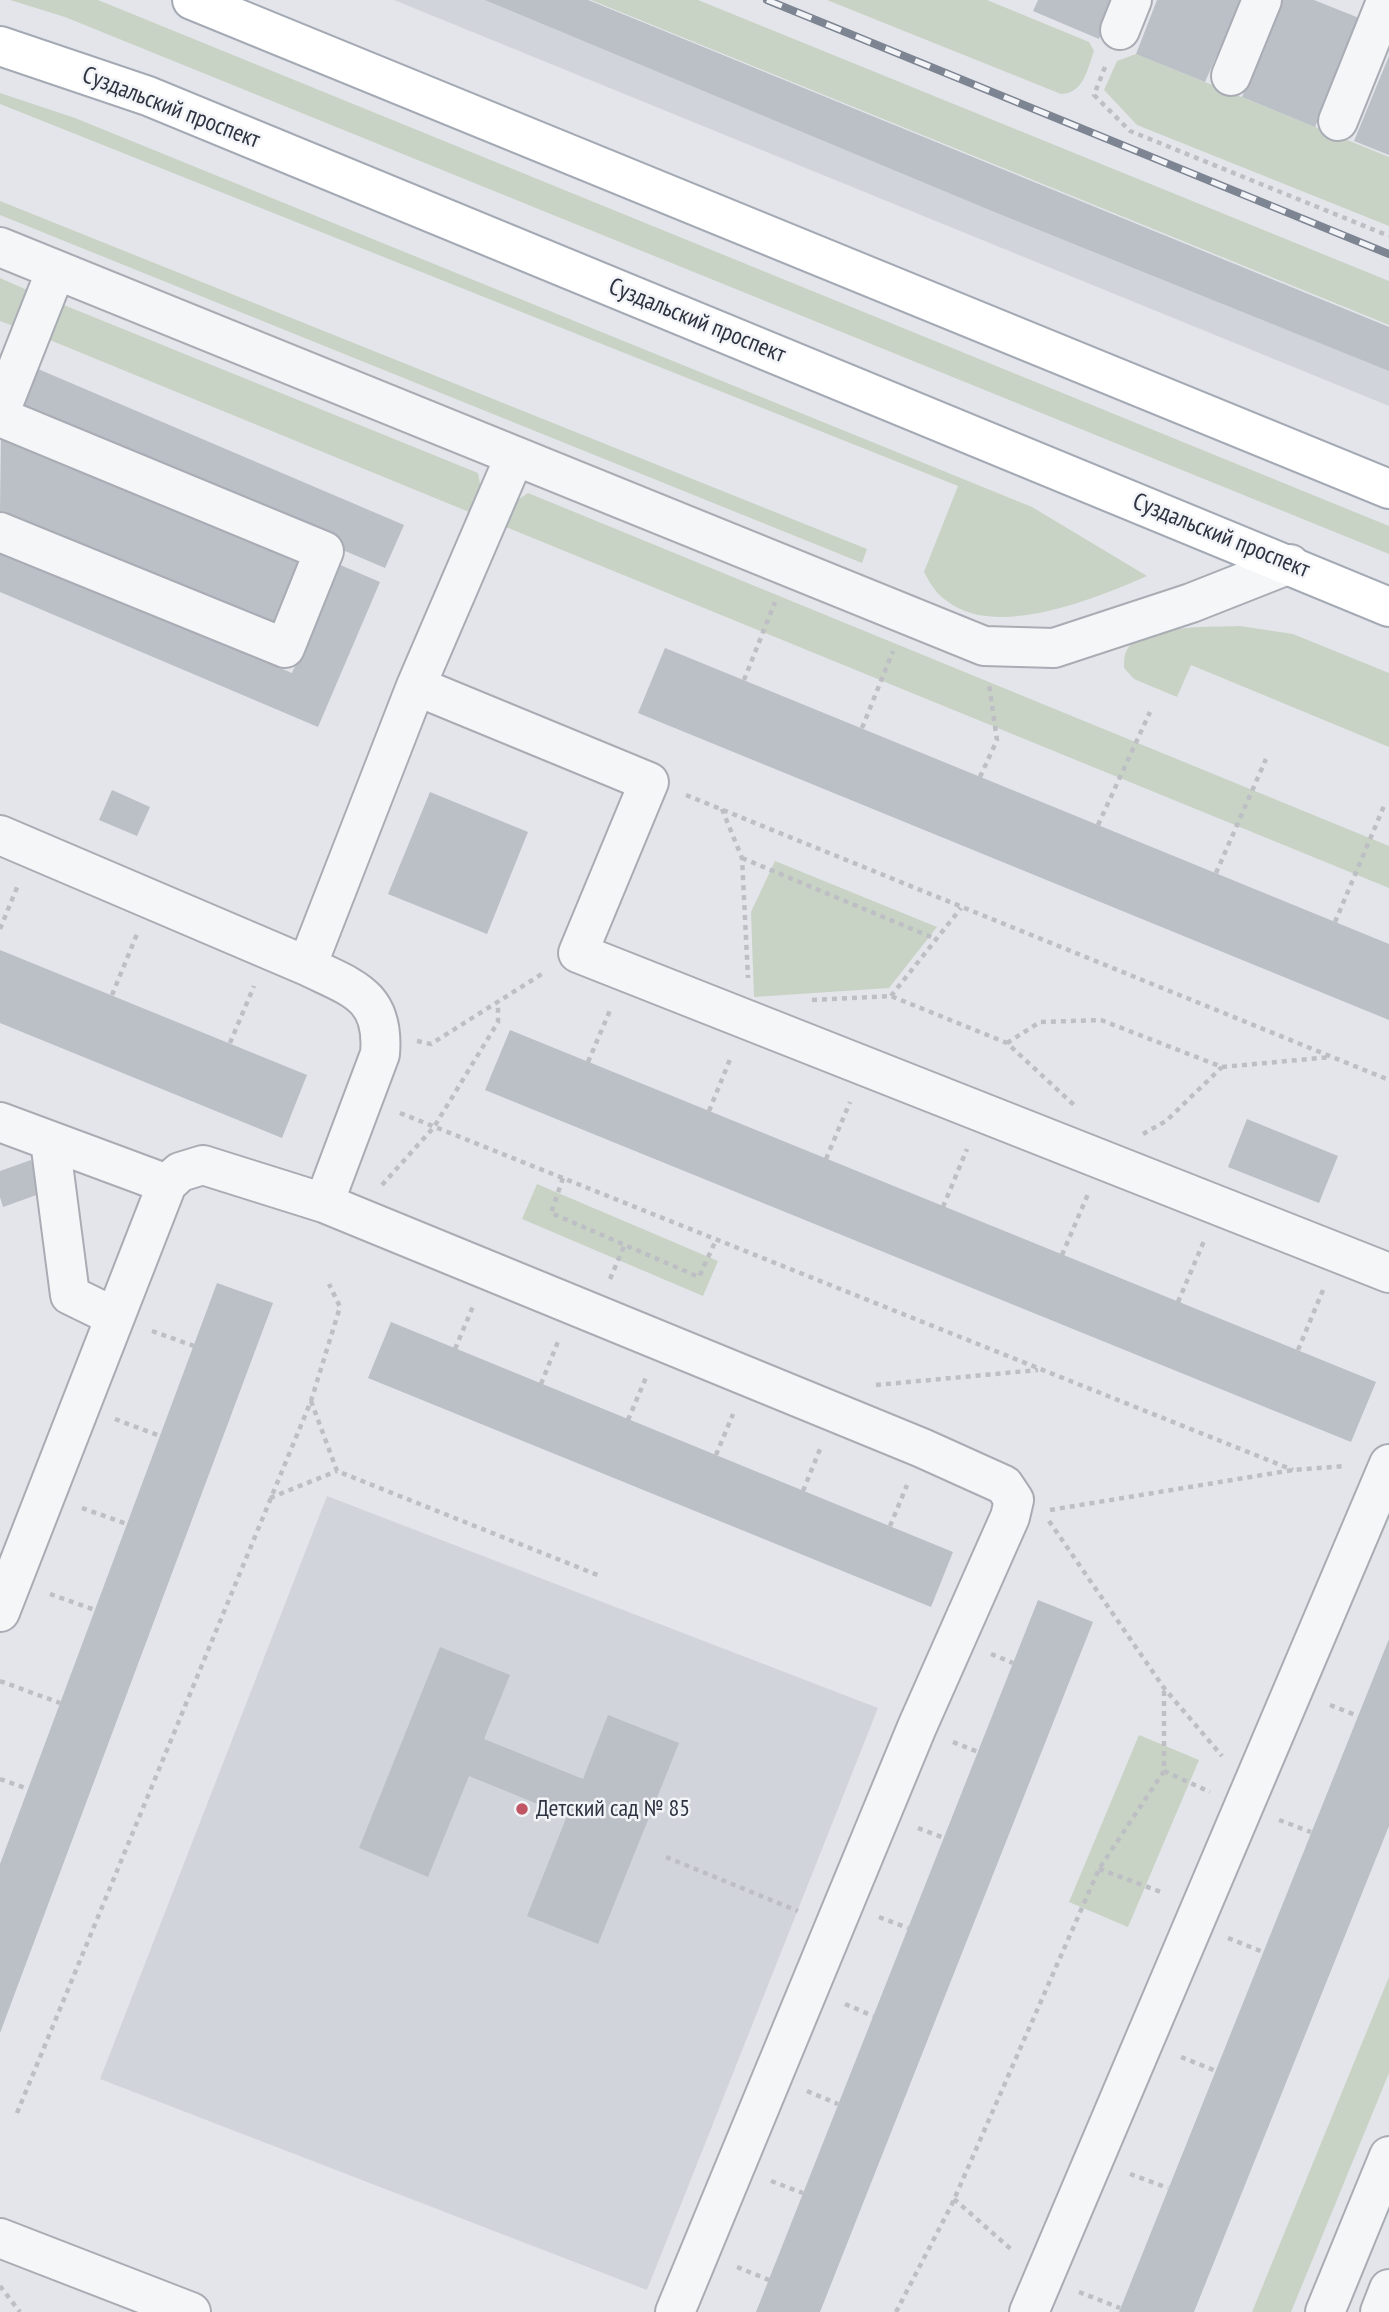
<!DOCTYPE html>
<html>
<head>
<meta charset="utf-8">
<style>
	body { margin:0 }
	canvas { display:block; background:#e3e5ea }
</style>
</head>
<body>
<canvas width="1389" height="2312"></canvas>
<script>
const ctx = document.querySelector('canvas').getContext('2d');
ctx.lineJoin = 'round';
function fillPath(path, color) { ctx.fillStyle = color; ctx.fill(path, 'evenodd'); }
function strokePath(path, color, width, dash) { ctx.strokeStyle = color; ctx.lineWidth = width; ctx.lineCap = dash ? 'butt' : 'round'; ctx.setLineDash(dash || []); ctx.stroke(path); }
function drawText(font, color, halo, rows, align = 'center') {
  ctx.font = font + ' "PT Sans Narrow",sans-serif'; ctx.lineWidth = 5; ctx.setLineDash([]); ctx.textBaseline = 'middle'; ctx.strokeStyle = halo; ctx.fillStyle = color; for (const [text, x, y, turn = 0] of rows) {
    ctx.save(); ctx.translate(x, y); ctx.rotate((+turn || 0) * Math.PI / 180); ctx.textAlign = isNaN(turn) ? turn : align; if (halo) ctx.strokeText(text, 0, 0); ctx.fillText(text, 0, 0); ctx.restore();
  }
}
const built = new Path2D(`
	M394 0H588L1389 327V406Z
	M327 1496 878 1708 647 2290 100 2079Z`);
const green = new Path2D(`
	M10 0H98L1389 526V554L65 17Z
	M591 0H698L1389 281V325Z
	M827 0H987L1089 42 1094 51C1087 70 1084 93 1061 94Z
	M1136 54 1389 157V226L1137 125 1104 90 1117 61Z
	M0 93 75 118 1032 507 1147 576C1097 598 996 640 947 601 936 594 930 583 924 572L958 486 0 104Z
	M0 201 867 549 862 563 0 215Z
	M0 278 34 293 19 328 0 321Z
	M59 303 478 473 482 494 474 514 45 338Z
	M528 493 1389 846V888L501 525 510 505Z
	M1240 626 1293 634 1389 673V747L1191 665 1177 697 1134 679 1124 668C1124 658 1124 651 1132 643 1151 625 1214 627 1240 626Z
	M775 861 937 927 889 988 754 997 751 912Z
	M537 1184 718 1261 703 1296 522 1219Z
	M1139 1735 1199 1760 1128 1927 1069 1902Z
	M1389 1977V2073L1291 2312H1252Z`);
const building = new Path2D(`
	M485 0H588L1389 327V371L997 213Z
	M1038 0H1116L1099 39 1033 11Z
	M1157 0H1241L1205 82 1136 54Z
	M1283 0H1314L1359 18 1315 127 1242 97Z
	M1389 56V155L1354 141Z
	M31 366 404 525 385 568 12 409Z
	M1 435 299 561 271 627 0 511Z
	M0 549 292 673 338 564 380 582 318 727 0 592Z
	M665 648 1389 944V1020L638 713Z
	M112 790 150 807 137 836 99 820Z
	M430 792 528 832 487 934 388 894Z
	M0 950 307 1075 282 1138 0 1023Z
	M510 1030 1376 1382 1351 1442 485 1090Z
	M1247 1119 1338 1156 1319 1203 1228 1167Z
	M31 1160 42 1193 3 1207 0 1197V1171Z
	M217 1283 273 1303 0 2033V1864Z
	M391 1322 953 1552 931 1607 368 1378Z
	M1038 1600 1093 1622 1068 1685 820 2312H756Z
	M1389 1639V1826L1194 2312H1119Z
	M440 1647 510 1675 484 1739 583 1779 608 1715 679 1743 598 1944 527 1916 567 1816 469 1776 428 1877 359 1848Z`);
const path = new Path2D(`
	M1105 67 1094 95 1130 131 1389 236
	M744 680 775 602
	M862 728 893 651
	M980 777 997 740 989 684
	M686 795 1389 1080
	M722 809 742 858 748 978
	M1098 825 1150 712
	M742 858 936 939
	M1216 873 1266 759
	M1335 922 1384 806
	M0 929 18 885
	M112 995 137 934
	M891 996 961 908
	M812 1000 891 996 1007 1043 1074 1105
	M417 1041 431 1044 545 972
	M230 1043 254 986
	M1007 1043 1040 1022 1101 1020 1222 1067 1331 1057
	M588 1062 611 1008
	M709 1111 731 1057
	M400 1113 1293 1470
	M1143 1134 1166 1121 1222 1067
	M826 1159 850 1102
	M563 1178 551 1213 699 1277 716 1240
	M382 1185 434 1127 498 1022V1001
	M943 1207 967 1149
	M1062 1255 1088 1194
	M610 1279 625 1244
	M1178 1302 1204 1241
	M152 1331 194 1346
	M455 1349 474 1304
	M1298 1350 1323 1290
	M541 1384 559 1339
	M876 1385 1038 1370
	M311 1401 337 1471 600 1576
	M115 1419 160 1436
	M628 1420 647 1375
	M716 1455 733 1414
	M803 1491 820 1449
	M270 1498 337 1471
	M82 1508 127 1524
	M1050 1510 1293 1470 1346 1466
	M1049 1521 1164 1688 1222 1756
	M890 1526 907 1485
	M50 1594 95 1610
	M991 1654 1013 1663
	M0 1681 60 1703
	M1330 1705 1358 1716
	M953 1742 978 1752
	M1164 1771 1210 1792
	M0 1779 28 1789
	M1279 1820 1311 1832
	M918 1828 944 1838
	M666 1857 798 1911
	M1099 1869 1164 1893
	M879 1917 908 1928
	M1228 1938 1263 1952
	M845 2004 873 2016
	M1181 2057 1216 2071
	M807 2091 838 2104
	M17 2113 311 1401 340 1307 329 1284
	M1130 2174 1168 2188
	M771 2181 803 2193
	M954 2199 1013 2251
	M737 2267 769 2280
	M0 2286 20 2312
	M1079 2292 1120 2308
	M896 2312 952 2204 1099 1869 1164 1771V1688`);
const minor = new Path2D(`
	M1120 30 1132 0
	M1231 76 1262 0
	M1338 121 1383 9
	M0 247 984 646 1054 648 1191 603 1290 564
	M0 412 56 270
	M0 417 324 551 285 648 0 532
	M416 686 649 782 578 953 1389 1273
	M0 835 307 966 416 686 514 458
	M307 966C352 988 385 995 380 1054L324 1203
	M0 1122 167 1184 0 1612
	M50 1141 70 1295 115 1317
	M167 1184 180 1172 203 1165 324 1203 922 1448 1004 1485 1014 1500 1010 1517 917 1727 675 2312
	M0 2238 191 2312
	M1029 2312 1389 1464
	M1325 2312 1389 2156
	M1380 2312 1389 2289`);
const major = new Path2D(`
	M192 0 1389 489
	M0 46 148 96 1389 607`);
const rail = new Path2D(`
	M767 0 1389 254`);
const markers = [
	[522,1809,7,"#c05664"]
];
const streetNames = [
	["Суздальский проспект",171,108,21],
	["Суздальский проспект",697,321,22],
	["Суздальский проспект",1221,536,22]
];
const poiNames = [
	["Детский сад № 85",536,1809]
];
fillPath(built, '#d1d5db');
fillPath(green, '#c8d3c5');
fillPath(building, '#bbbfc6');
strokePath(minor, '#a9acb4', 42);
strokePath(major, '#a4aab4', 42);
strokePath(path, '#bdbfc4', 4.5, [5, 5]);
strokePath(minor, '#f5f6f8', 38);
strokePath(major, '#fff', 38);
strokePath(rail, '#7e8592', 8);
strokePath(rail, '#f2f4f7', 5, [16]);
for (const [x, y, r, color] of markers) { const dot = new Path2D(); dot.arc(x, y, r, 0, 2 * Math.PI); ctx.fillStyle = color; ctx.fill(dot); strokePath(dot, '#f2f4f7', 2.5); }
drawText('24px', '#2d3340', '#f2f4f7', streetNames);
drawText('24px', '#2d3340', '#f2f4f7', poiNames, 'left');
</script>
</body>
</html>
